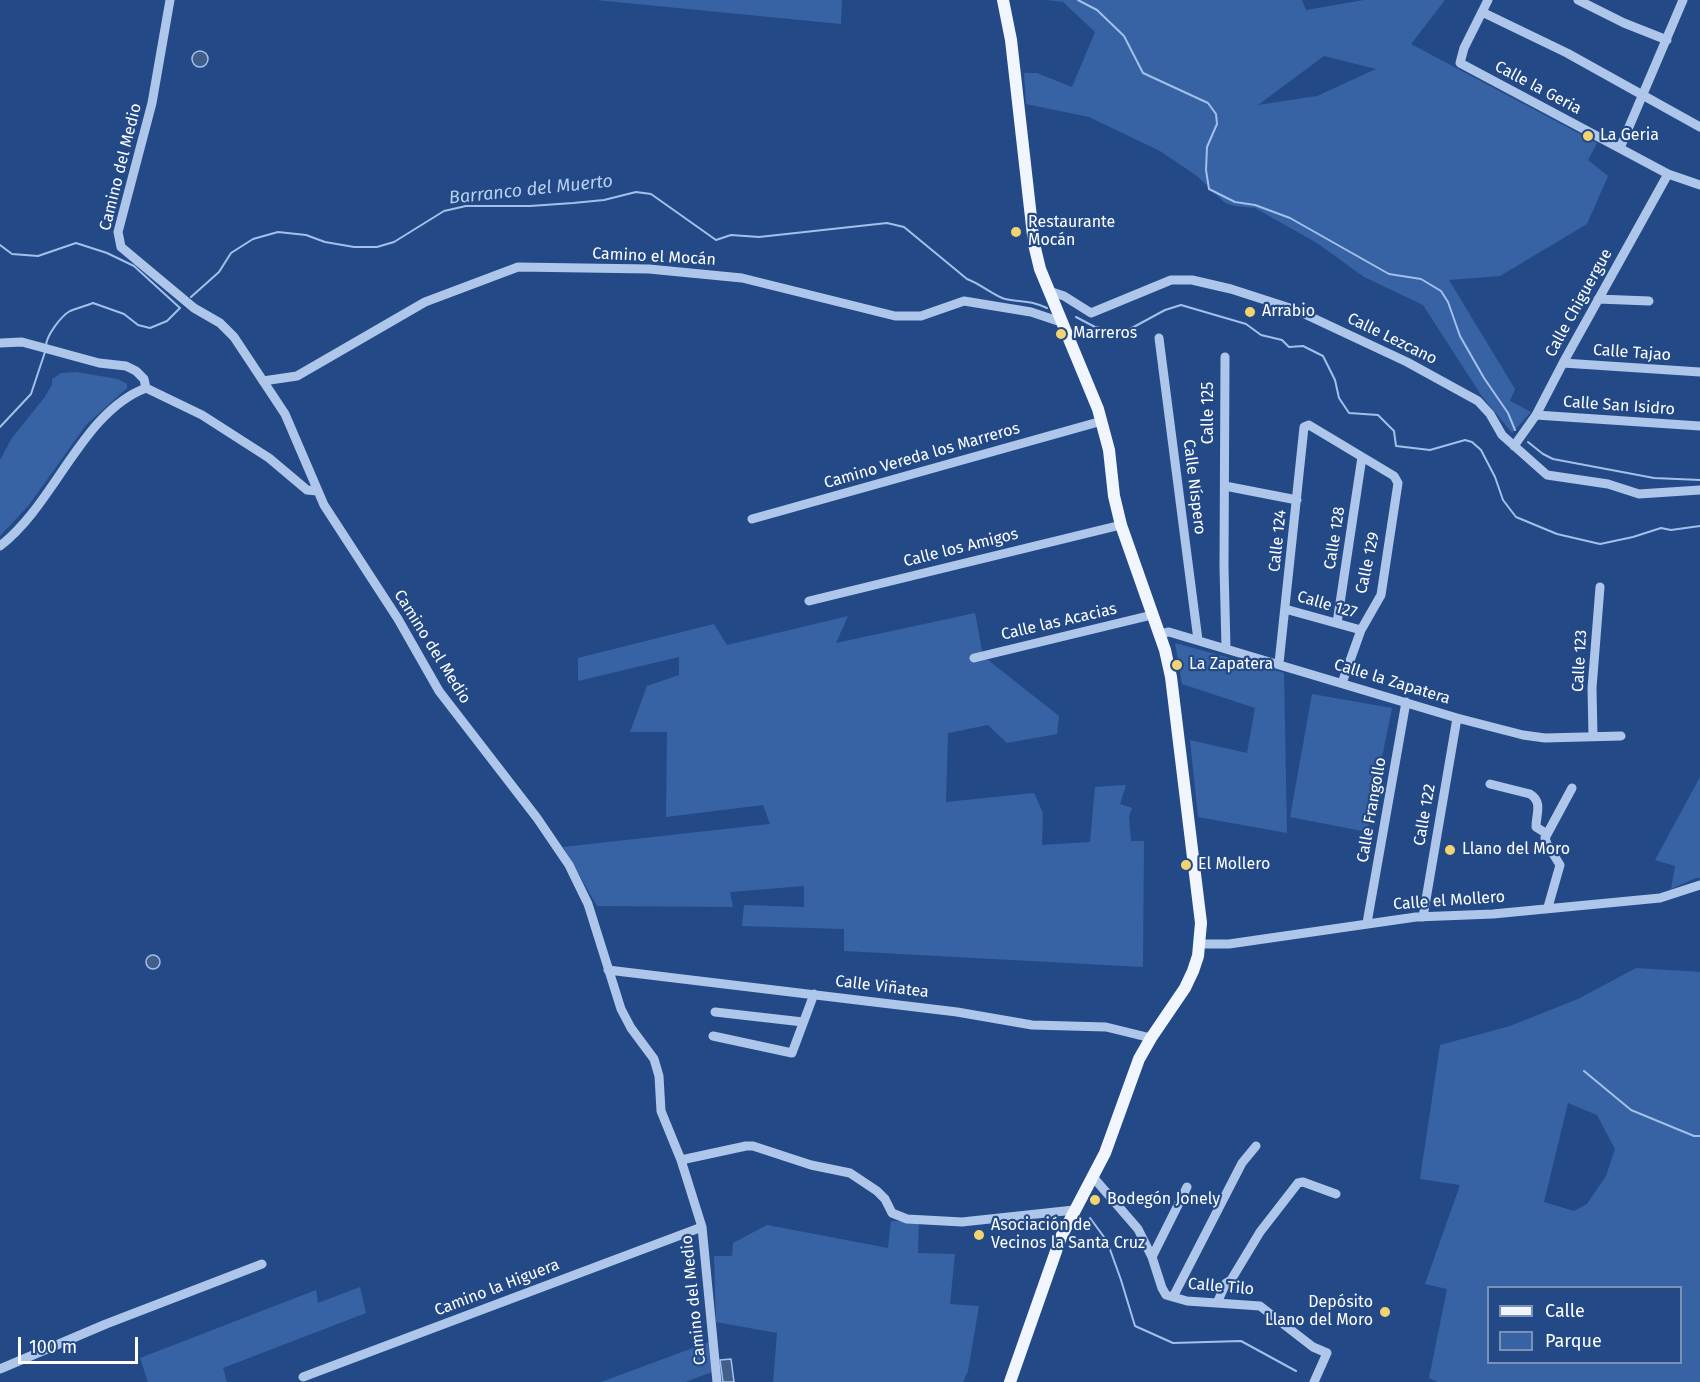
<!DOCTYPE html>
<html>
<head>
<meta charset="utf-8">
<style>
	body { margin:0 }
	#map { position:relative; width:1700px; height:1382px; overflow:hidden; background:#234a87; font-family:"Fira Sans",sans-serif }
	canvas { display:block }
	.legend { position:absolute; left:1487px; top:1286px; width:195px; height:78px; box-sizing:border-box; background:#234a87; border:2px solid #7b92b7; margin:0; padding:8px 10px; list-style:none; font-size:18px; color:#fff }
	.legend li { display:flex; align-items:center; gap:12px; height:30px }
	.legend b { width:30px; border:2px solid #7b92b7 }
	.scale { position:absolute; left:18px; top:1337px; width:120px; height:27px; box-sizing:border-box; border:3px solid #fff; border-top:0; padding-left:8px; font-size:18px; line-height:21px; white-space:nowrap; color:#fff; -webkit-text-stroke:4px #234a87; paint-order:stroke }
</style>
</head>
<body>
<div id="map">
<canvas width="1700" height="1382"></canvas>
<ul class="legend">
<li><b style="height:8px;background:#f1f5fe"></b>Calle</li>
<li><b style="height:16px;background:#3763a4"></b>Parque</li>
</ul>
<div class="scale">100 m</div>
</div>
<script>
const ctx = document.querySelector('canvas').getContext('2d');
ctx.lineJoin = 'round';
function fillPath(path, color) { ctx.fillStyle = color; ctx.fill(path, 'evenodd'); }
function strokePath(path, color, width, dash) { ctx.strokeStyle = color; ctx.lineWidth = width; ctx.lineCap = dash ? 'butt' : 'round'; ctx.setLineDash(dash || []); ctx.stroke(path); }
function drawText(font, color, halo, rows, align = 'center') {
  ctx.font = font + ' "Fira Sans",sans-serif'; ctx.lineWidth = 4.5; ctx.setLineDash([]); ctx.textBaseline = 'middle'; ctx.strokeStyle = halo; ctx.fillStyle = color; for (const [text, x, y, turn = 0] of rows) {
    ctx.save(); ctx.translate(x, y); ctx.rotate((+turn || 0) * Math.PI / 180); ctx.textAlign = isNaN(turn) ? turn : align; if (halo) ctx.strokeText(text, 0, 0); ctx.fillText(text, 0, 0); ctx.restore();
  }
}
const green = new Path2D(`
	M596 0H842L841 24Z
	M1047 0H1302L1306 10 1364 0H1445L1411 44 1597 143 1588 160 1608 176 1587 224 1500 276 1449 280 1515 389 1510 401 1531 412 1512 433 1481 395 1423 305 1364 277 1317 243 1255 208 1235 206 1225 203 1197 176 1160 151 1089 117 1026 104 1024 73H1037L1072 87 1095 32 1063 2ZM1324 56 1376 69 1317 96 1258 105Z
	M76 372 118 379 127 384V388L86 425 29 505 0 536V460L12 438 44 398 52 385V379L61 373Z
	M975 613 983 656 1059 716 1057 734 1007 743 988 725 948 733 946 802 1034 793 1043 813 1042 845 1090 842 1095 787 1126 785 1120 804 1132 808 1129 817 1131 841H1144L1143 967 844 951V929L742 926 744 905 804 907V886L730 892 733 907 597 906 563 847 770 824 763 805 666 817 667 732H630L647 686 679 675V657L578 681V658L714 624 727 645 848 616 836 643Z
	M1175 643 1284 673 1287 833 1198 817 1190 740 1247 753 1255 708 1182 684Z
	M1312 694 1392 708 1367 832 1290 817Z
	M1700 777V878H1696L1671 889 1675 866 1655 860Z
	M1636 968 1700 972V1382H1438L1429 1378 1447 1289 1425 1284 1460 1185 1420 1179 1440 1045 1510 1026 1578 999ZM1568 1103 1597 1115 1615 1149 1606 1176 1587 1204 1574 1211 1544 1202ZM1488 1288H1680V1362H1488Z
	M891 1221 919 1222 918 1253 955 1254 950 1304 979 1306 968 1371 963 1382H773L777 1333 716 1322 714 1256H732L733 1243 767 1225 888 1248Z
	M360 1287 366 1313 223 1368 227 1382H148L140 1358 316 1290 318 1303Z
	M709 1342 712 1372 685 1382H601Z`);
const water = new Path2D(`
	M192 59a8 8 0 1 1 16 0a8 8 0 1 1-16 0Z
	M146 962a7 7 0 1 1 14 0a7 7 0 1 1-14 0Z
	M731 1359 734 1382H723L720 1360Z`);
const stream = new Path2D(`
	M1078 0 1097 10 1124 36 1143 73 1208 103 1216 114 1217 124 1207 147 1206 170 1209 189 1235 202 1255 205 1290 218 1389 274 1421 279 1441 291 1448 302 1460 336 1484 378 1508 413 1515 430
	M0 245 12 254 38 256 76 243 107 253 134 266 180 308 167 321 150 328 138 325 124 314 93 303C86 306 77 308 70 311 61 316 46 336 46 346
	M191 297 219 272 231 253 253 239 278 232 306 235 325 242 354 247H377L394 242 444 211 466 206H530L573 203 604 200 636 192 651 194 716 240 731 235 759 237 887 223 904 227 967 279C979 283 996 297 1005 299 1023 303 1027 299 1047 308
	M1076 317 1095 327 1118 332 1130 329 1165 310 1181 305 1246 324 1261 335 1282 340 1289 347 1303 346 1323 356 1335 380 1339 398 1349 413 1378 415 1394 431 1396 446 1430 450 1465 440 1472 442 1481 450 1495 477 1503 500 1516 517 1557 534 1600 544 1633 537 1661 528 1671 530 1700 526
	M0 427 31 394 45 352
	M1528 442 1543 454 1553 459 1654 478 1700 480
	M1584 1071 1631 1110 1694 1136H1700
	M1090 1218 1107 1241 1121 1280 1135 1326 1173 1343 1241 1341 1296 1371`);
const minor = new Path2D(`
	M170 0 152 103 118 232 121 247 194 308 220 323 234 337 285 414 324 505 398 619 439 691 537 818 569 865 588 904 621 1009 631 1028 654 1059 659 1076 661 1111 681 1160 702 1227 717 1382
	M1488 0 1464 48 1460 63 1668 174 1700 185
	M1578 0 1624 23 1667 40
	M1482 12 1567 53 1700 127
	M1620 148 1683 0
	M1049 291 1064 296 1091 313 1171 280H1192L1231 289 1296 310 1407 362 1478 401 1490 414 1502 435 1547 475 1608 484 1639 494 1700 490
	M1598 299 1649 301
	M1159 338 1198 640
	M0 343 22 342 99 363 126 366 136 371 144 379 146 388
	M1225 357 1224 567 1226 648
	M1563 363 1700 372
	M263 381 297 376 425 302 518 267 649 269 742 278 895 316H921L964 301 1031 312 1061 322
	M1536 415 1700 426
	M1514 446 1536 415 1563 363 1668 174
	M1225 486 1297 500
	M752 519 1102 421
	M0 546C55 504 82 412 146 388L202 415 269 458 307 490 317 491
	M809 601 1121 525
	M1285 609 1361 630
	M1337 623 1362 457
	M1159 634 1169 632 1457 718 1523 735 1545 738 1621 736
	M974 658 1152 615
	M1279 663 1304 427 1309 425 1394 476 1398 483 1381 595 1361 630 1342 683
	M1593 736 1592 688 1600 587
	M1490 784 1530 794C1543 802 1536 814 1536 827L1547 834
	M1548 907 1560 865 1547 844 1545 838 1572 788
	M1423 917 1457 718
	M1367 923 1406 702
	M1200 944H1229L1416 917 1493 914 1660 898 1700 885
	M608 970 957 1012 1032 1025 1106 1027 1151 1038
	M715 1012 803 1022
	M713 1036 792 1053 814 994
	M681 1160 746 1146H753L811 1165 850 1173 877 1191 885 1199 892 1213 907 1219 962 1222 1074 1210
	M1093 1177 1138 1229 1152 1257 1162 1288 1166 1295 1187 1301 1260 1306 1313 1347 1327 1353 1314 1382
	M1152 1257 1187 1187
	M1173 1297 1242 1163 1256 1146
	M1217 1303 1226 1283 1231 1280 1260 1232 1298 1183 1303 1182 1336 1194
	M0 1369 106 1324 262 1264
	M303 1377 702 1227`);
const major = new Path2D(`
	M1003 0 1011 40 1034 244 1040 269 1098 409 1109 450 1114 496 1121 525 1165 650 1171 677 1201 923 1198 956 1193 971 1185 988 1151 1038 1139 1059 1105 1153 1061 1237 1010 1382`);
const markers = [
	[1588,136,6,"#f4d470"],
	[1016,232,6,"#f4d470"],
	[1250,312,6,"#f4d470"],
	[1061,334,6,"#f4d470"],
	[1177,665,6,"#f4d470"],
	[1450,850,6,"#f4d470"],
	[1186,865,6,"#f4d470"],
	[1095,1200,6,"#f4d470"],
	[979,1235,6,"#f4d470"],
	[1385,1312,6,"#f4d470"]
];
const streetNames = [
	["Calle la Geria",1538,88,28],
	["Camino del Medio",121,167,-76],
	["Camino el Mocán",654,257,3],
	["Calle Chiguergue",1579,303,-61],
	["Calle Lezcano",1392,339,26],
	["Calle Tajao",1632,353,4],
	["Calle San Isidro",1619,406,4],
	["Calle 125",1209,413,-90],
	["Camino Vereda los Marreros",922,456,-16],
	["Calle Níspero",1194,487,83],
	["Calle 128",1335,538,-81],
	["Calle 124",1278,541,-84],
	["Calle los Amigos",961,548,-14],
	["Calle 129",1368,563,-78],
	["Calle 127",1327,605,16],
	["Calle las Acacias",1059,622,-13],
	["Camino del Medio",432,647,58],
	["Calle 123",1580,661,-87],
	["Calle la Zapatera",1392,682,17],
	["Calle Frangollo",1372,810,-80],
	["Calle 122",1425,815,-80],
	["Calle el Mollero",1449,901,-4],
	["Calle Viñatea",882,987,7],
	["Calle Tilo",1221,1287,5],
	["Camino la Higuera",497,1288,-21],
	["Camino del Medio",694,1300,-96]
];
const poiNames = [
	["La Geria",1600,136],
	["Restaurante",1028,223],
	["Mocán",1028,241],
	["Arrabio",1262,312],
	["Marreros",1073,334],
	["La Zapatera",1189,665],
	["Llano del Moro",1462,850],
	["El Mollero",1198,865],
	["Bodegón Jonely",1107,1200],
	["Asociación de",991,1226],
	["Vecinos la Santa Cruz",991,1244],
	["Depósito",1373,1303,"right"],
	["Llano del Moro",1373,1321,"right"]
];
const waterNames = [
	["Barranco del Muerto",531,190,-6]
];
fillPath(green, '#3763a4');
fillPath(water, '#425e8a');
strokePath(water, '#a2c0ea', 1.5);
strokePath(stream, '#a2c0ea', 2);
strokePath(minor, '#aec6e9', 9);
strokePath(major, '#f1f5fe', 12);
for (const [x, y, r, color] of markers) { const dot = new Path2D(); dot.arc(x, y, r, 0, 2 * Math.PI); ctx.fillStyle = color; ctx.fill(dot); strokePath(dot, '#234a87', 2); }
drawText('16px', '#fff', '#234a87', streetNames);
drawText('16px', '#fff', '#234a87', poiNames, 'left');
drawText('italic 18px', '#b9d0f0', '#234a87', waterNames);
</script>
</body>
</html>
